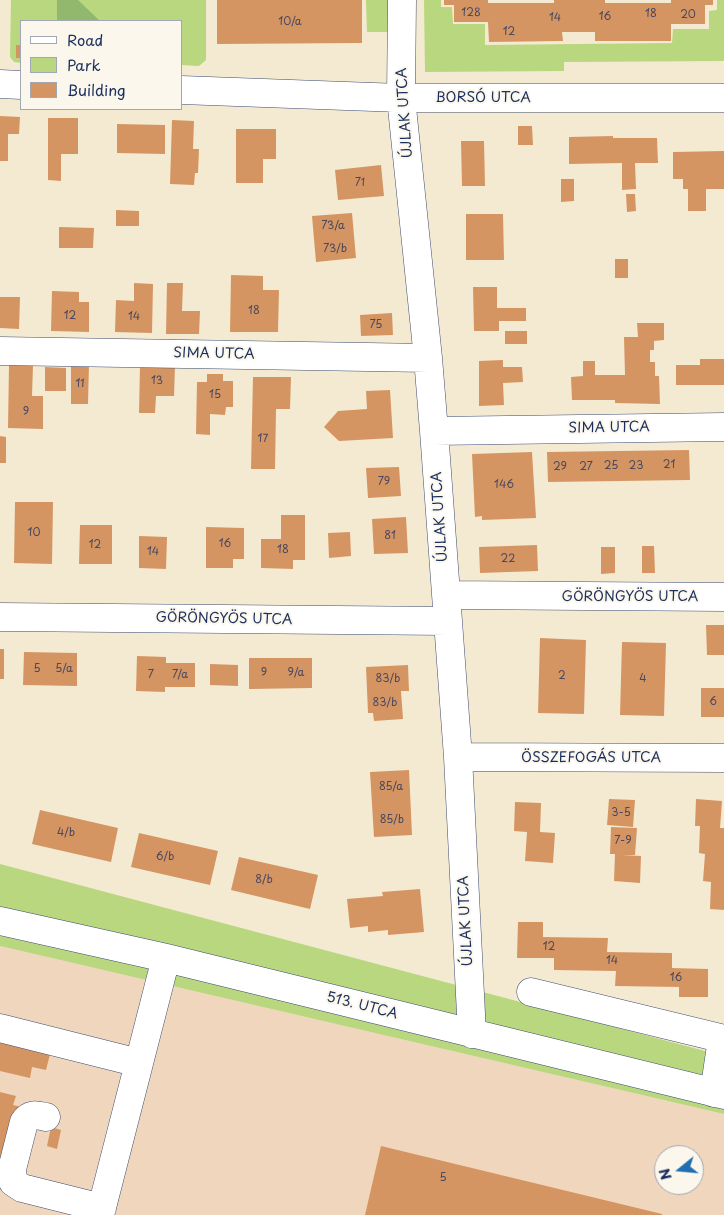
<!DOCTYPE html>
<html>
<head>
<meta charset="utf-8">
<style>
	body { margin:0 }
	#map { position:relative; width:724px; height:1215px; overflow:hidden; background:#f4ead2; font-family:"Playpen Sans",sans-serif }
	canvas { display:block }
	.legend { position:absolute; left:20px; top:20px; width:162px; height:90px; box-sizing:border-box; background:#fbf7ec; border:1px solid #a1a7b3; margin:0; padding:6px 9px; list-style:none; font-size:15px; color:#1b2f5e }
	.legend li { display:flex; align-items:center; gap:10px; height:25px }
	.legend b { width:25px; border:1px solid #a1a7b3 }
	.north { position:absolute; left:654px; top:1145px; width:50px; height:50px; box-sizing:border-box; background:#fbf7ec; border:1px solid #a1a7b3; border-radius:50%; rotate:253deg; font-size:14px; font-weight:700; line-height:20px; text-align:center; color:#1b2f5e }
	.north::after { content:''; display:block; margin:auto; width:18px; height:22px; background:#1f6fb2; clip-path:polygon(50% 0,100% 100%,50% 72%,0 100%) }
</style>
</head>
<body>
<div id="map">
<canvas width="724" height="1215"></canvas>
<ul class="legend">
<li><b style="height:6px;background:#fff"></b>Road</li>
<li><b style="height:14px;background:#b8d77e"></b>Park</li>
<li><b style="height:14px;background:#d59562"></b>Building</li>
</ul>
<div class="north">N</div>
</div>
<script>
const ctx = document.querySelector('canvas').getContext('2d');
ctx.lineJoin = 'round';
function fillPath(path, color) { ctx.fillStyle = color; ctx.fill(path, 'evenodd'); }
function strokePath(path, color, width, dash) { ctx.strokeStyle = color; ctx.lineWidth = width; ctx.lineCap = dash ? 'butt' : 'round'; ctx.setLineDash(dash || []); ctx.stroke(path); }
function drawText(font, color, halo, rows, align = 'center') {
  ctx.font = font + ' "Playpen Sans",sans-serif'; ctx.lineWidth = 4; ctx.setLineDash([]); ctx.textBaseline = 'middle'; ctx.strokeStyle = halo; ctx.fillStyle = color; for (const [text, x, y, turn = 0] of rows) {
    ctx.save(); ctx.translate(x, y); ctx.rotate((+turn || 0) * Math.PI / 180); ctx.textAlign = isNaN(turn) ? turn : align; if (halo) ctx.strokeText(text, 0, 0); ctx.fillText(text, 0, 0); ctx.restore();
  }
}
const built = new Path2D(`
	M0 946 724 1114V1215H0ZM664 1155H694V1185H664Z`);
const green = new Path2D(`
	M11 0H206V60L199 66 181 65V21H21V63L14 62 10 57Z
	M366 0H389V32H367Z
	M424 0H441V7H452L453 24H485V45L672 43 673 29H709V11L717 10V0H724V61L564 62V71L425 72Z
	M0 864 724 1056V1114L0 946Z`);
const forest = new Path2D(`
	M57 0H78L100 21H57Z`);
const building = new Path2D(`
	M217 0H362V43L217 44Z
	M444 0H488V3H554V0H605V3H671V0H713V5H705V24H671V41H595V32H562L563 41 489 42 488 22H454V5H444Z
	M16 45H21V58H16Z
	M0 116 20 117 19 134H8V161H0Z
	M48 118H78V154H61V181L48 180Z
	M172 120 194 121 193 149H199L198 173H195L194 185 170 184Z
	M117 124 165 125V154L117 153Z
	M518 126H532L533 145H518Z
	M236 129H276V159H263V183H236Z
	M613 136V138H657L658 163H635L636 189 622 190V163L569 164V137Z
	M461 141H484L485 186H462Z
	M724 151V189H706V211H688V189H683V179H673V152Z
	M381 165 384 196 338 200 335 170Z
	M561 179H574V201L561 202Z
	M626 194H635L636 211 627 212Z
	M116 210 139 211V226H116Z
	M352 213 356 258 316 262 312 216Z
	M466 214H503L504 260H466Z
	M59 227 94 228 93 248H59Z
	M615 259H628V278H615Z
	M231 275 263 276V290H279L278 332H230Z
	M134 283 153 284 152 333 115 332 116 300 134 301Z
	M167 283H183L182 311H200L199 334H166Z
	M473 287H497V308H526V321H499V331H474Z
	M52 291 79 292V302H89V332L51 331Z
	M0 297H20L19 329 0 328Z
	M392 313 393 335 361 336 360 315Z
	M637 323H664V340L654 341V350H650V362H655V376H659L660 404 615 403V400H572L571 377 583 376V361H595V375H625L624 337H638Z
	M505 331H527V344H505Z
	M700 359H724V385H676V365H700Z
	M503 360V367H522L523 382 503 383 504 405 479 406V361Z
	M71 363 89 364 88 404H71Z
	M9 365H33L32 396H43V429L8 428Z
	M140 366H175L174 396H156L155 413H139Z
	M45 367 66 368V391H45Z
	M207 374H223V381H233V407H226L225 415 210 414V435L196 434 197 382H207Z
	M253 377H291L290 409H276L275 469H251Z
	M390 390 393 438 339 441 324 427 338 411 367 409 366 391Z
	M0 436 6 437V463H0Z
	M689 450 690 480 548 482 547 452Z
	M532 452 536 518 482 520V516L475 517 472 454Z
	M399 467 401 496 368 498 366 468Z
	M15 502H53L52 564 14 563Z
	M281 515H305V560H293V569L261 568V539H281Z
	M406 517 408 553 374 554 372 519Z
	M80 525H112V564H79Z
	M206 527 244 528V559H233V568H206Z
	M350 532 351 556 329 558 328 533Z
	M139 536 167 537 166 569 139 568Z
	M537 545 538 571 480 573 479 547Z
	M642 546H654L655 573H642Z
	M601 547H615V573L601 574Z
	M706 625H724V655H707Z
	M540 638 586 640 584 714 538 713Z
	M622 642 666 643 664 716 620 715Z
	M0 649H4V679H0Z
	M24 652 77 653V686L23 685Z
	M137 656 166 657V663H195V687H165V692L136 691Z
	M249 658H312V688L249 689Z
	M210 664 238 665V686L210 685Z
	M408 665 409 691H401L403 719 374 721 373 713H368L366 667Z
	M701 688H724V717H701Z
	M409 770 412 835 374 837 370 772Z
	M609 799 635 800 633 827 607 825Z
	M696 799 722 801 720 828H724V910L710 909 711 882 703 881 705 854 699 853 700 826H695Z
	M515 802 541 803 540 832 555 833 553 863 525 861 527 832 514 831Z
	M40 810 118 828 111 862 32 844Z
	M611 827 637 828 635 855H622L641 856 640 883 614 881 615 854H610Z
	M139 833 218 851 210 885 131 867Z
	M239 857 318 875 310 909 231 890Z
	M420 889 424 932 388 935V930L368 932V926L350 928 347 899 383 896 382 892Z
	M518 922H543V937L608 938 607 952 672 953V968L708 969V997H679V987L615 986 616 971 554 970V958H517Z
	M0 1036 50 1054 46 1070 32 1067 30 1078 0 1071Z
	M0 1092 16 1096 13 1105 22 1107 0 1165Z
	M51 1127 61 1130 57 1149 47 1146Z
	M381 1146 662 1214V1215H365Z`);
const minor = new Path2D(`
	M402 0 401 98 428 358 434 431 458 757 472 1034
	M0 84 21 85
	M181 90 401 98H724
	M0 351 428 358
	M434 431 724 427
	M446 595 724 597
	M0 617 448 621
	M458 757 724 758
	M0 921 166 958 724 1095
	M531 992 724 1039
	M0 1028 139 1063
	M714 1093 722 1039
	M46 1117C36 1115 30 1113 24 1122L12 1169 13 1182 22 1188 102 1208
	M100 1215 166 958`);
const numberNames = [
	["128",471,13],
	["18",651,14],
	["20",688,15],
	["16",605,17],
	["14",555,18],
	["10/a",290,22],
	["12",509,32],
	["71",360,183],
	["73/a",333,226],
	["73/b",335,249],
	["18",254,311],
	["12",70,316],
	["14",134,317],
	["75",376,325],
	["13",157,381],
	["11",80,384],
	["15",215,395],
	["9",26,412],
	["17",263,439],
	["21",669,465],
	["25",611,466],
	["23",636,466],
	["29",560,467],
	["27",586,467],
	["79",384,482],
	["146",504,485],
	["10",34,533],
	["81",390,536],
	["16",225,544],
	["12",95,545],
	["18",283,550],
	["14",153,552],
	["22",508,559],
	["5",37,669],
	["5/a",64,669],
	["9",264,673],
	["9/a",296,673],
	["7",151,675],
	["7/a",180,675],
	["2",562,676],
	["83/b",388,679],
	["4",643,679],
	["6",713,702],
	["83/b",385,703],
	["85/a",391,787],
	["3-5",621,813],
	["85/b",392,820],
	["4/b",66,833],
	["7-9",623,841],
	["6/b",165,857],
	["8/b",264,880],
	["12",549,947],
	["14",612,961],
	["16",676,978],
	["5",443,1178]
];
const streetNames = [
	["BORSÓ UTCA",483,98],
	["ÚJLAK UTCA",405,113,-94],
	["SIMA UTCA",214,354,1],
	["SIMA UTCA",609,428,-1],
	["ÚJLAK UTCA",440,517,-94],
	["GÖRÖNGYÖS UTCA",630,597],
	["GÖRÖNGYÖS UTCA",224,619,1],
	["ÖSSZEFOGÁS UTCA",591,758],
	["ÚJLAK UTCA",466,921,-93],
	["513. UTCA",362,1006,14]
];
fillPath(built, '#efd6bc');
fillPath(green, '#b8d77e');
fillPath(forest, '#92b86d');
fillPath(building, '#d59562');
strokePath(minor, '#3c4b6f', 29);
strokePath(minor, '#fff', 28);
drawText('11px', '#4a485f', null, numberNames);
drawText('14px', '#1b2f5e', '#fbf7ec', streetNames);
</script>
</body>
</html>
